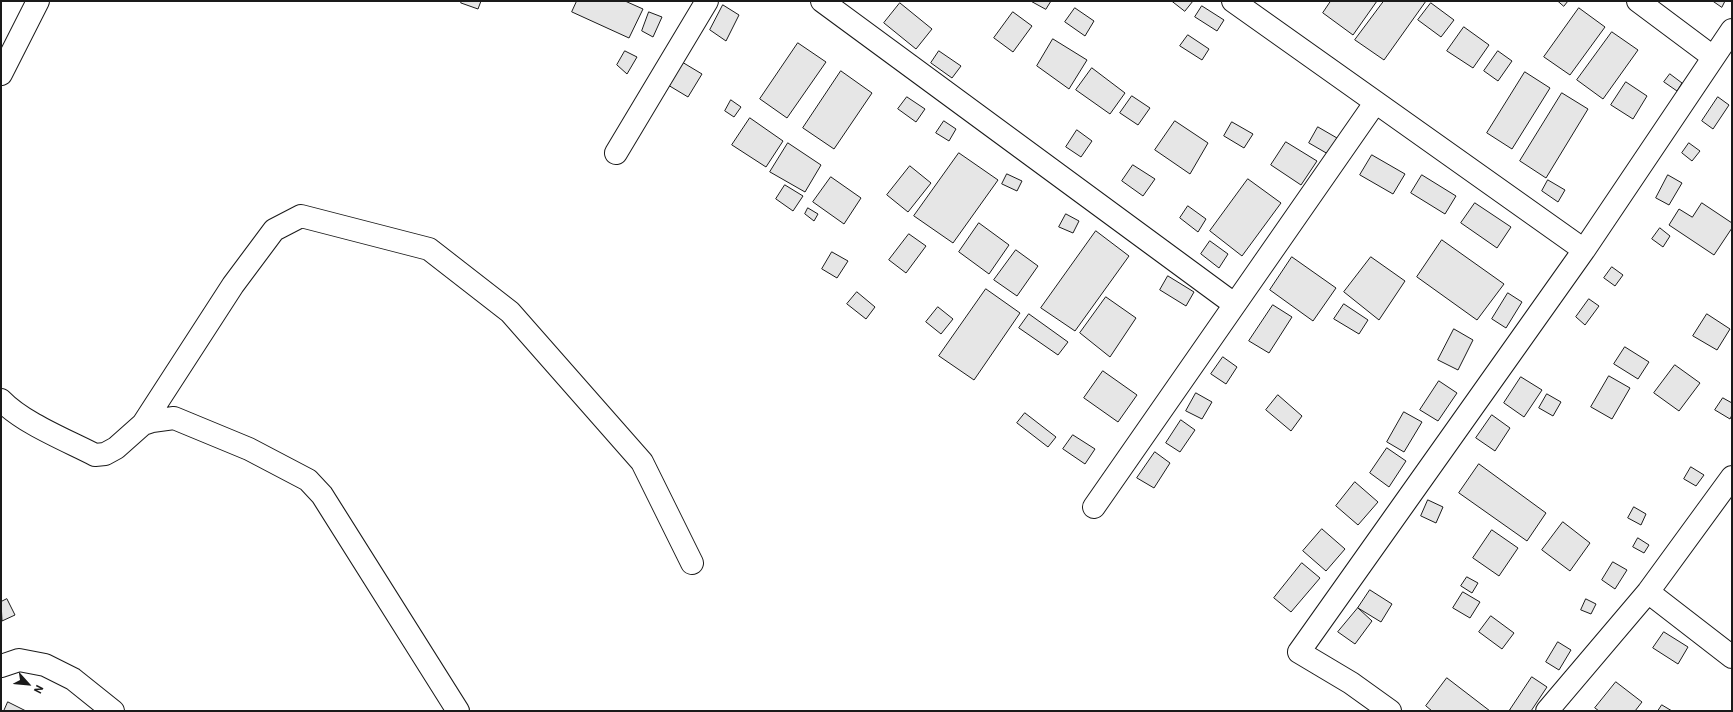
<!DOCTYPE html>
<html>
<head>
<meta charset="utf-8">
<style>
	body { margin:0 }
	#map { position:relative; width:1733px; height:712px; overflow:hidden; background:#fff; font-family:"IBM Plex Sans",sans-serif }
	canvas { display:block }
	.frame { position:absolute; inset:0; border:2px solid #1a1a1a; pointer-events:none }
	.north { position:absolute; left:8px; top:664px; width:40px; height:40px; -webkit-text-stroke:3px #fff; paint-order:stroke; rotate:117deg; font-size:11px; font-weight:700; line-height:16px; text-align:center; color:#1a1a1a }
	.north::after { content:''; display:block; margin:auto; width:14px; height:18px; background:#1a1a1a; clip-path:polygon(50% 0,100% 100%,50% 72%,0 100%) }
</style>
</head>
<body>
<div id="map">
<canvas width="1733" height="712"></canvas>
<div class="frame"></div>
<div class="north">N</div>
</div>
<script>
const ctx = document.querySelector('canvas').getContext('2d');
ctx.lineJoin = 'round';
function fillPath(path, color) { ctx.fillStyle = color; ctx.fill(path, 'evenodd'); }
function strokePath(path, color, width, dash) { ctx.strokeStyle = color; ctx.lineWidth = width; ctx.lineCap = dash ? 'butt' : 'round'; ctx.setLineDash(dash || []); ctx.stroke(path); }
const building = new Path2D(`
	M462 1H481L478 9 461 3Z
	M577 1H625L643 9 629 38 572 12Z
	M1031 1H1051L1046 9Z
	M1172 1H1193L1185 11Z
	M1331 1H1377L1353 35 1323 13Z
	M1384 1H1426L1384 60 1355 40Z
	M1558 1H1568L1564 6Z
	M1713 1H1725L1722 7Z
	M900 3 932 29 916 49 884 23Z
	M1431 3 1454 20 1441 37 1418 20Z
	M723 5 739 15 726 41 710 30Z
	M1202 6 1224 20 1217 31 1195 17Z
	M1075 8 1094 21 1085 36 1065 22Z
	M1579 8 1605 27 1570 75 1544 57Z
	M649 12 662 17 653 37 642 31Z
	M1013 12 1032 26 1013 52 994 38Z
	M1464 27 1489 45 1473 68 1447 51Z
	M1612 32 1638 50 1603 99 1577 80Z
	M1188 35 1209 49 1202 60 1180 46Z
	M1053 39 1087 60 1069 89 1037 66Z
	M798 43 826 62 787 118 760 99Z
	M625 51 637 57 627 74 617 65Z
	M939 51 961 66 952 78 931 63Z
	M1498 51 1512 61 1498 81 1484 71Z
	M682 62 702 74 688 97 668 85Z
	M1092 68 1125 93 1110 114 1076 90Z
	M841 71 872 93 834 149 803 128Z
	M1525 72 1550 88 1512 149 1487 133Z
	M1670 74 1682 83 1677 91 1664 82Z
	M1626 82 1647 96 1633 119 1611 105Z
	M1562 93 1588 109 1546 178 1520 161Z
	M1132 96 1150 108 1138 125 1120 113Z
	M907 97 925 109 916 122 898 109Z
	M1718 97 1729 105 1713 129 1702 121Z
	M731 100 741 107 734 117 725 111Z
	M750 118 783 141 766 167 732 145Z
	M944 121 956 129 949 141 936 133Z
	M1175 121 1208 143 1190 174 1155 150Z
	M1232 122 1253 134 1244 148 1224 136Z
	M1318 127 1337 138 1328 154 1309 143Z
	M1077 130 1092 141 1081 157 1066 147Z
	M1286 142 1317 161 1301 185 1271 165Z
	M788 143 821 165 805 192 770 172Z
	M1689 143 1700 151 1692 161 1682 153Z
	M959 153 998 180 953 243 914 216Z
	M1372 155 1405 174 1393 194 1360 175Z
	M1133 165 1155 179 1143 196 1122 181Z
	M910 166 931 183 908 212 887 195Z
	M1007 174 1022 181 1017 191 1002 184Z
	M1422 175 1456 196 1445 214 1411 193Z
	M1668 175 1682 183 1669 205 1656 198Z
	M831 177 861 198 844 224 813 202Z
	M1248 179 1281 203 1242 256 1210 231Z
	M1548 180 1565 190 1558 202 1542 191Z
	M785 185 803 196 793 211 776 199Z
	M1475 203 1511 227 1497 248 1461 223Z
	M1702 203 1732 223V228L1714 255 1669 225 1679 209 1692 217Z
	M1188 206 1206 219 1198 232 1180 218Z
	M808 208 818 214 814 221 805 214Z
	M1066 214 1079 221 1073 233 1059 227Z
	M979 223 1009 245 989 274 959 252Z
	M1660 228 1670 236 1663 247 1652 239Z
	M1096 231 1129 256 1075 331 1041 308Z
	M909 234 926 246 906 273 889 260Z
	M1442 240 1504 284 1477 320 1417 277Z
	M1210 241 1228 254 1219 268 1201 254Z
	M1016 250 1038 266 1017 296 994 280Z
	M832 252 848 261 837 278 822 269Z
	M1292 257 1336 288 1313 321 1270 290Z
	M1371 257 1405 281 1379 320 1344 292Z
	M1612 267 1623 275 1615 286 1604 278Z
	M1168 276 1194 292 1186 306 1160 290Z
	M986 289 1020 313 974 380 939 356Z
	M857 292 875 307 866 319 847 304Z
	M1508 293 1522 302 1506 328 1492 319Z
	M1106 297 1136 318 1110 357 1080 333Z
	M1589 299 1599 306 1585 325 1576 317Z
	M1344 304 1368 320 1359 334 1334 319Z
	M1273 305 1292 317 1269 353 1249 341Z
	M938 307 953 319 941 334 926 322Z
	M1029 314 1068 342 1058 355 1019 328Z
	M1707 314 1730 329 1717 350 1693 336Z
	M1454 329 1473 340 1458 370 1438 360Z
	M1625 347 1649 362 1638 379 1614 364Z
	M1223 357 1237 367 1226 384 1211 374Z
	M1675 365 1700 383 1679 411 1654 393Z
	M1103 371 1137 395 1118 422 1084 398Z
	M1609 376 1630 388 1612 419 1591 407Z
	M1521 377 1542 390 1524 417 1504 403Z
	M1439 381 1457 393 1438 421 1420 410Z
	M1196 393 1212 402 1202 419 1186 411Z
	M1547 394 1561 402 1553 416 1539 408Z
	M1278 395 1302 416 1291 431 1266 410Z
	M1723 398 1732 403V415L1730 419 1715 410Z
	M1404 412 1422 422 1404 452 1387 442Z
	M1025 413 1056 437 1048 447 1017 423Z
	M1492 415 1510 428 1495 451 1476 438Z
	M1181 420 1195 430 1180 452 1166 443Z
	M1073 435 1095 449 1085 464 1063 449Z
	M1387 448 1406 461 1389 487 1370 473Z
	M1155 452 1170 463 1154 488 1137 478Z
	M1479 464 1546 513 1527 541 1459 493Z
	M1691 467 1704 475 1696 486 1684 479Z
	M1355 482 1378 502 1358 525 1336 506Z
	M1428 500 1443 507 1436 523 1421 516Z
	M1634 507 1646 514 1641 525 1628 518Z
	M1563 522 1590 543 1570 571 1542 550Z
	M1322 529 1345 549 1326 571 1303 551Z
	M1492 530 1518 548 1499 576 1473 558Z
	M1638 538 1649 545 1644 553 1633 547Z
	M1613 562 1627 570 1615 589 1602 580Z
	M1302 563 1320 578 1291 612 1274 598Z
	M1467 577 1478 583 1472 593 1461 586Z
	M1370 590 1392 604 1381 622 1358 608Z
	M1463 592 1480 602 1470 618 1453 608Z
	M7 599 15 615 2 621 1 602Z
	M1586 599 1596 604 1591 614 1581 610Z
	M1358 608 1372 621 1355 644 1338 632Z
	M1491 616 1514 633 1502 649 1479 632Z
	M1664 632 1688 647 1678 664 1653 648Z
	M1558 642 1571 650 1559 670 1546 662Z
	M1532 677 1547 687 1531 711H1513L1510 710Z
	M1447 678 1490 711H1432L1426 706Z
	M1616 682 1642 702 1635 711H1599L1595 708Z
	M8 702 26 711H4Z
	M1662 705 1672 711H1658Z`);
const minor = new Path2D(`
	M822 1 1234 304
	M1233 1 1584 250
	M1638 1 1713 57
	M1 74 38 1
	M616 153 707 1
	M1 400C23 423 66 440 95 455L105 454 116 448 143 424 152 421 174 418 249 449 308 480 322 495 458 711
	M143 424 233 285 274 230 301 216 429 249 510 312 642 462 692 563
	M1094 507 1375 103
	M1648 592 1732 657
	M1 666 19 660 45 665 73 679 113 711
	M1390 711 1351 683 1299 652 1584 250 1732 30
	M1547 711 1648 592 1732 477`);
fillPath(building, '#e6e6e6');
strokePath(building, '#1a1a1a', 1);
strokePath(minor, '#1a1a1a', 24);
strokePath(minor, '#fff', 22);
</script>
</body>
</html>
